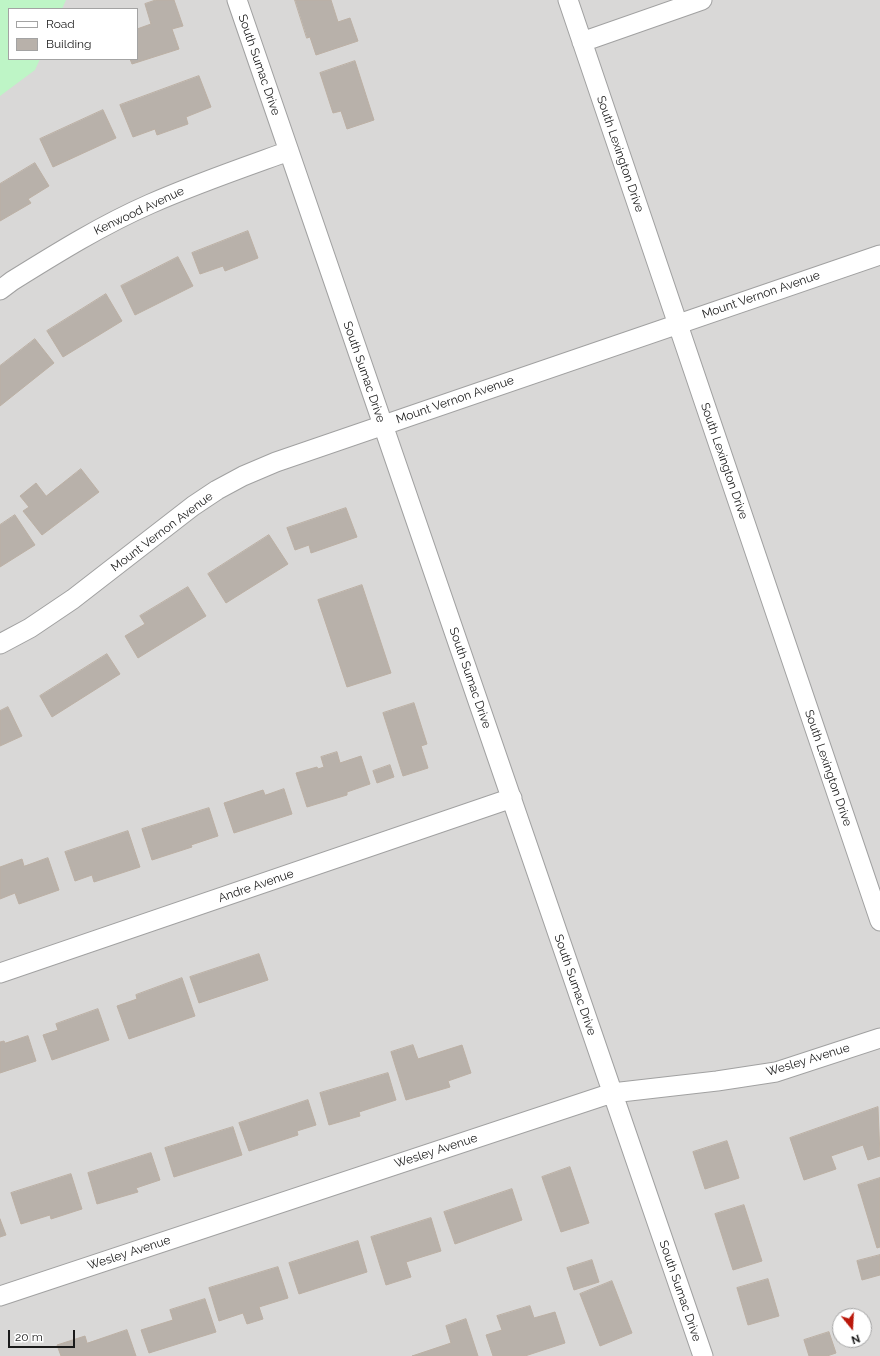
<!DOCTYPE html>
<html>
<head>
<meta charset="utf-8">
<style>
	body { margin:0 }
	#map { position:relative; width:880px; height:1356px; overflow:hidden; background:#ece9e0; font-family:Raleway,sans-serif }
	canvas { display:block }
	.legend { position:absolute; left:8px; top:8px; width:130px; height:52px; box-sizing:border-box; background:#fff; border:1px solid #a3a3a3; margin:0; padding:5px 7px; list-style:none; font-size:12px; color:#1a1a1a }
	.legend li { display:flex; align-items:center; gap:8px; height:20px }
	.legend b { width:20px; border:1px solid #a3a3a3 }
	.north { position:absolute; left:832px; top:1308px; width:40px; height:40px; box-sizing:border-box; background:#fff; border:1px solid #a3a3a3; border-radius:50%; rotate:162deg; font-size:11px; font-weight:700; line-height:16px; text-align:center; color:#1a1a1a }
	.north::after { content:''; display:block; margin:auto; width:14px; height:18px; background:#ba180b; clip-path:polygon(50% 0,100% 100%,50% 72%,0 100%) }
	.scale { position:absolute; left:8px; top:1330px; width:67px; height:18px; box-sizing:border-box; border:2px solid #1a1a1a; border-top:0; padding-left:5px; font-size:12px; line-height:14px; white-space:nowrap; color:#1a1a1a; -webkit-text-stroke:3px #fff; paint-order:stroke }
</style>
</head>
<body>
<div id="map">
<canvas width="880" height="1356"></canvas>
<ul class="legend">
<li><b style="height:5px;background:#fff"></b>Road</li>
<li><b style="height:11px;background:#b8b1aa"></b>Building</li>
</ul>
<div class="north">N</div>
<div class="scale">20 m</div>
</div>
<script>
const ctx = document.querySelector('canvas').getContext('2d');
ctx.lineJoin = 'round';
function fillPath(path, color) { ctx.fillStyle = color; ctx.fill(path, 'evenodd'); }
function strokePath(path, color, width, dash) { ctx.strokeStyle = color; ctx.lineWidth = width; ctx.lineCap = dash ? 'butt' : 'round'; ctx.setLineDash(dash || []); ctx.stroke(path); }
function drawText(font, color, halo, rows, align = 'center') {
  ctx.font = font + ' Raleway,sans-serif'; ctx.lineWidth = 3; ctx.setLineDash([]); ctx.textBaseline = 'middle'; ctx.strokeStyle = halo; ctx.fillStyle = color; for (const [text, x, y, turn = 0] of rows) {
    ctx.save(); ctx.translate(x, y); ctx.rotate((+turn || 0) * Math.PI / 180); ctx.textAlign = isNaN(turn) ? turn : align; if (halo) ctx.strokeText(text, 0, 0); ctx.fillText(text, 0, 0); ctx.restore();
  }
}
const residential = new Path2D(`
	M0 0H880V1356H0ZM9 9H137V59H9ZM840 1316H864V1340H840Z`);
const park = new Path2D(`
	M0 0H66L62 9H9V59H40L35 70 0 96Z`);
const building = new Path2D(`
	M156 0H174L183 26 172 29 179 49 132 64 130 59H137V29L151 24 145 4Z
	M295 0H331L338 22 350 18 358 41 316 55 310 37 307 38Z
	M355 61 374 120 347 129 341 111 333 113 320 73Z
	M199 76 211 107 186 117 188 124 157 135 155 129 133 137 120 105Z
	M103 110 116 138 53 167 40 139Z
	M35 163 49 186 28 199 31 203 0 221V184Z
	M248 231 258 258 225 271 223 266 200 274 192 253Z
	M178 257 193 286 135 315 121 286Z
	M106 294 122 321 63 357 47 331Z
	M35 339 54 363 0 406V366Z
	M81 469 99 492 42 535 23 511 29 507 20 496 36 483 46 496Z
	M346 508 357 537 311 553 309 545 295 550 287 528Z
	M15 515 35 545 0 567V525Z
	M269 535 288 564 226 603 208 574Z
	M362 585 391 673 347 687 318 600Z
	M188 587 206 616 138 658 125 636 145 624 140 616Z
	M107 654 120 674 52 717 40 696Z
	M414 703 427 744 421 746 428 768 403 776 383 713Z
	M8 707 22 736 0 746V711Z
	M337 752 340 763 361 756 370 784 347 792V795L307 807 296 773 317 767 318 769 324 767 321 757Z
	M390 765 394 777 377 783 373 771Z
	M284 789 292 814 234 833 224 803 263 790 265 795Z
	M209 808 218 836 191 845 192 847 152 860 142 829Z
	M128 831 140 867 94 882 92 875 75 881 65 852Z
	M48 858 59 890 19 904 15 893 0 899V867L22 859 24 866Z
	M259 954 268 980 199 1003 190 977Z
	M182 978 195 1016 129 1039 117 1006 137 999 136 995Z
	M98 1009 109 1040 52 1060 43 1035 58 1030 56 1024Z
	M28 1036 36 1061 0 1073V1042L4 1041 5 1043Z
	M413 1045 418 1059 462 1045 471 1073 448 1081 450 1087 406 1100 391 1052Z
	M388 1073 396 1100 359 1112 360 1116 329 1125 320 1093Z
	M308 1100 316 1125 297 1131 298 1135 249 1151 239 1123Z
	M878 1107 880 1156 868 1160 863 1145 831 1156 836 1169 804 1180 790 1138Z
	M233 1127 242 1155 174 1177 165 1148Z
	M727 1141 739 1178 705 1189 693 1152Z
	M151 1153 160 1180 136 1188 138 1192 97 1204 88 1173Z
	M570 1167 589 1223 561 1232 542 1177Z
	M71 1174 82 1209 51 1219 50 1215 21 1224 11 1193Z
	M880 1178V1247L877 1248 858 1185Z
	M512 1189 522 1220 455 1244 444 1212Z
	M744 1205 762 1261 733 1270 715 1214Z
	M431 1218 441 1251 406 1262 411 1277 386 1285 371 1237Z
	M0 1219 6 1235 0 1237Z
	M358 1241 367 1272 299 1294 289 1263Z
	M880 1255V1275L862 1280 857 1261Z
	M592 1260 599 1282 574 1290 567 1268Z
	M278 1267 288 1298 259 1307 263 1319 247 1324 243 1313 219 1321 209 1288Z
	M768 1279 779 1316 748 1325 737 1288Z
	M612 1281 632 1333 600 1346 580 1294Z
	M205 1299 216 1332 149 1353 141 1330 173 1320 170 1310Z
	M530 1306 534 1318 555 1312 565 1343 525 1356H493L486 1335 502 1330 497 1316Z
	M466 1319 478 1356H412L451 1343 446 1326Z
	M127 1330 136 1356H61L57 1345 85 1336 87 1343Z
	M829 1332 836 1353 827 1356H809L804 1340Z`);
const street = new Path2D(`
	M237 0 703 1356
	M568 0 880 921
	M582 42 702 0
	M0 290 12 281C57 253 102 225 150 204 195 184 242 168 289 151
	M0 644 30 628 73 599 193 506 217 490 243 476 276 462 880 255
	M0 973 512 798
	M0 1296 612 1093 717 1081 776 1072 880 1038`);
const streetNames = [
	["South Sumac Drive",259,65,71],
	["South Lexington Drive",620,154,71],
	["Kenwood Avenue",139,211,-25],
	["Mount Vernon Avenue",761,295,-19],
	["South Sumac Drive",364,372,71],
	["Mount Vernon Avenue",455,400,-19],
	["South Lexington Drive",724,461,71],
	["Mount Vernon Avenue",162,532,-37],
	["South Sumac Drive",470,678,71],
	["South Lexington Drive",828,768,71],
	["Andre Avenue",256,886,-19],
	["South Sumac Drive",575,985,71],
	["Wesley Avenue",808,1060,-17],
	["Wesley Avenue",436,1151,-18],
	["Wesley Avenue",129,1253,-18],
	["South Sumac Drive",680,1291,71]
];
fillPath(residential, '#d9d8d7');
fillPath(park, '#bef5c6');
fillPath(building, '#b8b1aa');
strokePath(building, '#bcb0a4', 1);
strokePath(street, '#a1a1a1', 21);
strokePath(street, '#fff', 19);
drawText('12px', '#1a1a1a', '#fff', streetNames);
</script>
</body>
</html>
